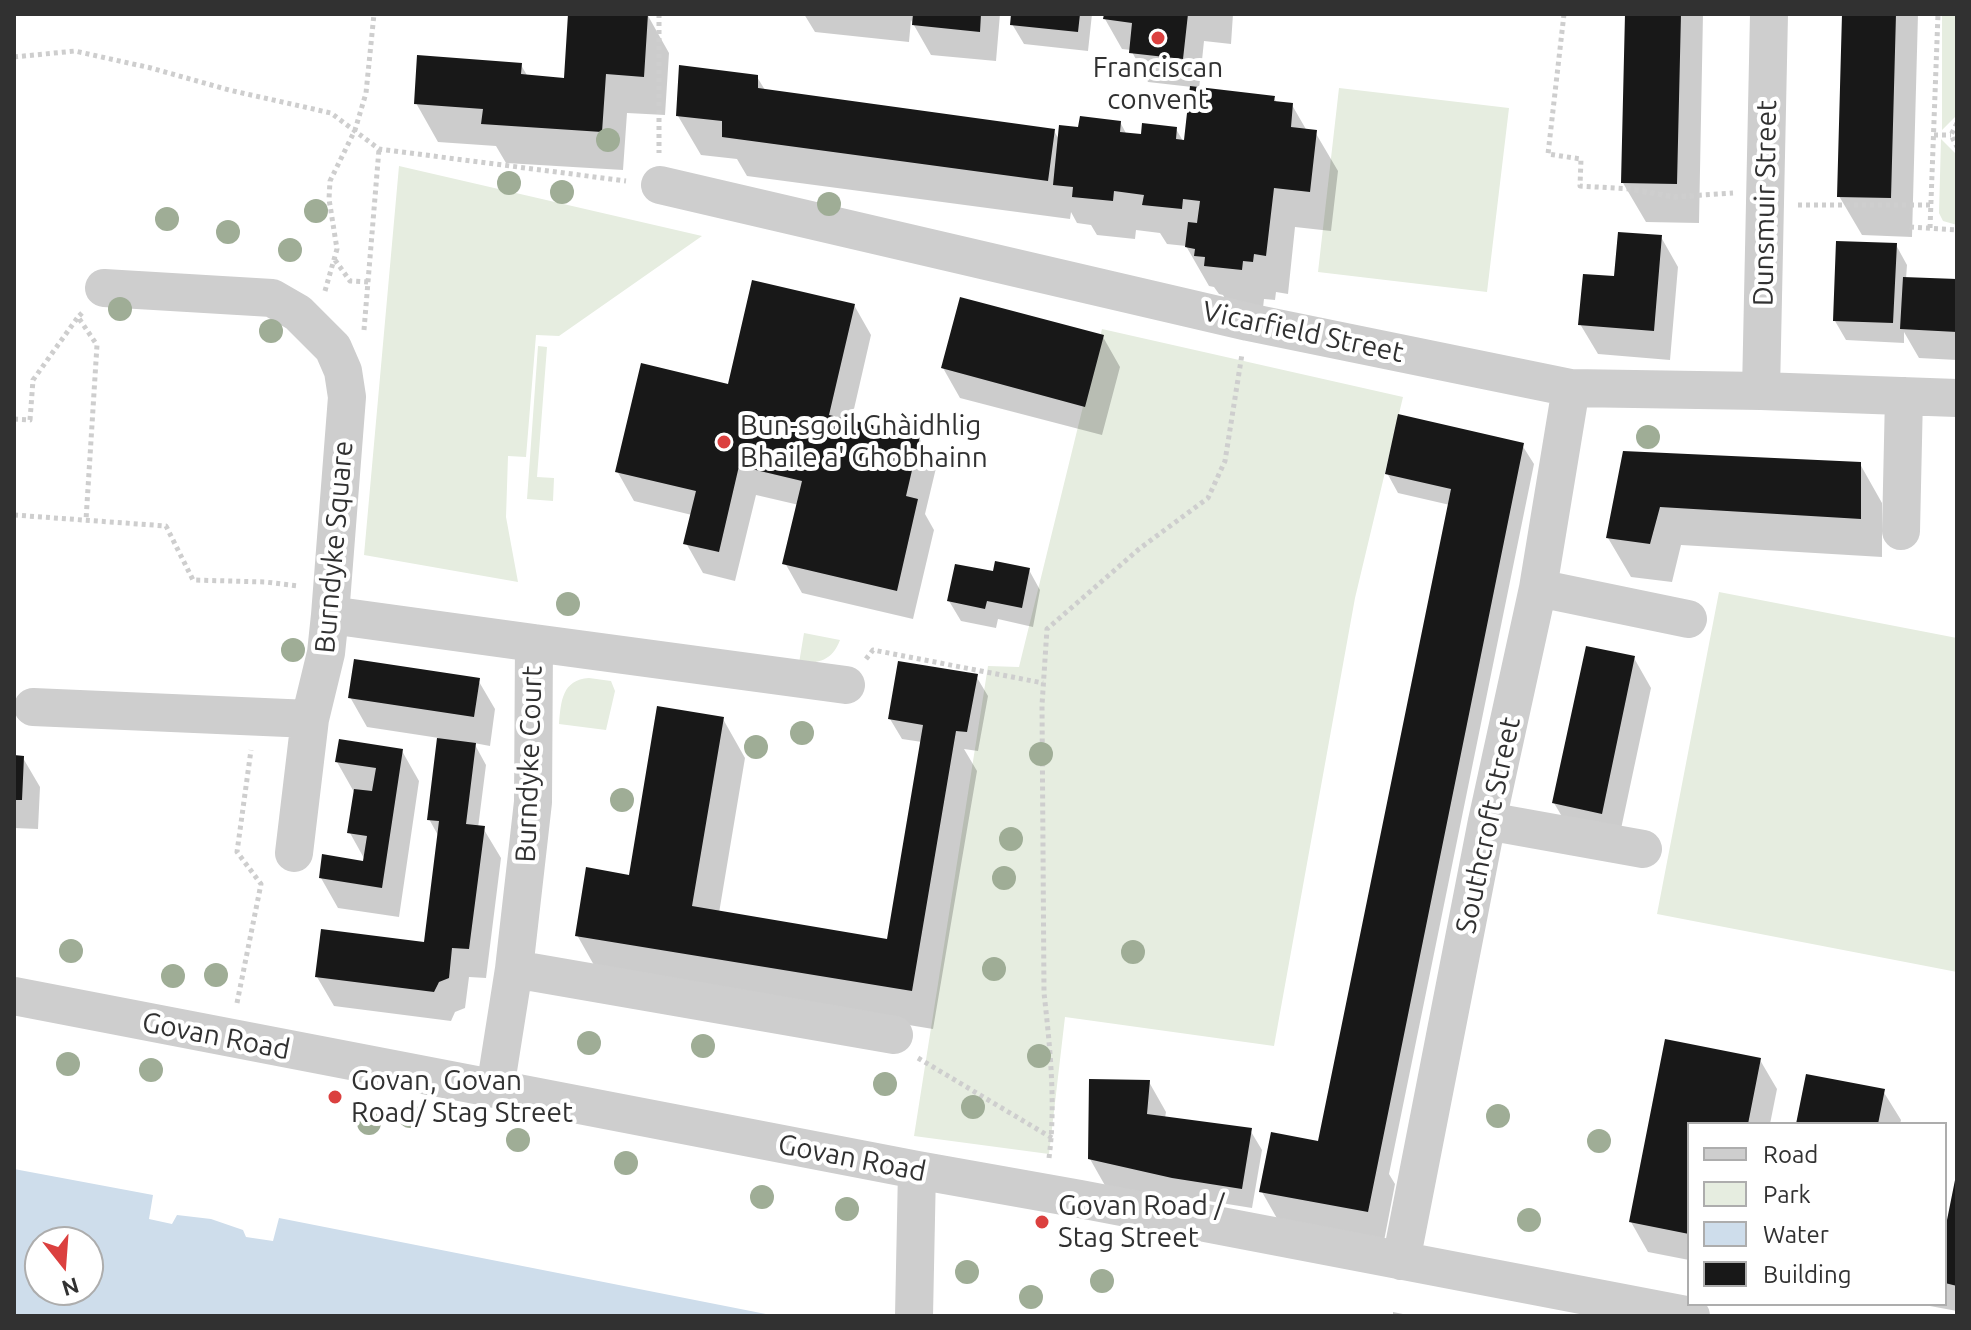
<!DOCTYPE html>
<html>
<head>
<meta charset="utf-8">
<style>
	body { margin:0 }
	#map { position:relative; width:1971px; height:1330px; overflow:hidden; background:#fff; font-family:Ubuntu,sans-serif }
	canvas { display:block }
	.frame { position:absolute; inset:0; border:16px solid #313131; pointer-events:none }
	.legend { position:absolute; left:1687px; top:1122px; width:260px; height:184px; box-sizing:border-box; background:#fff; border:2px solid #adadad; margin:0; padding:10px 14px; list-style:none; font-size:24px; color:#313131 }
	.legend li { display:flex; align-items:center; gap:16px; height:40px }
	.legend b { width:40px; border:2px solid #adadad }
	.north { position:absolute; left:24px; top:1226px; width:80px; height:80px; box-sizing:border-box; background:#fff; border:2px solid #adadad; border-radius:50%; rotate:163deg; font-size:22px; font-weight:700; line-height:32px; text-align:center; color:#313131 }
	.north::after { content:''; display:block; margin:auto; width:28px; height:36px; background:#db403f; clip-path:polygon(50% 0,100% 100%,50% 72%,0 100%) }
</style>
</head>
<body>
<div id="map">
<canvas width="1971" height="1330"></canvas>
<div class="frame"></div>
<ul class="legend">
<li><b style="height:10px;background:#cecece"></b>Road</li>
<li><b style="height:22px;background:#e6ede0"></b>Park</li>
<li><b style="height:22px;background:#ceddeb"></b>Water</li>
<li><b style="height:22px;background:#181818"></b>Building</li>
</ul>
<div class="north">N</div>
</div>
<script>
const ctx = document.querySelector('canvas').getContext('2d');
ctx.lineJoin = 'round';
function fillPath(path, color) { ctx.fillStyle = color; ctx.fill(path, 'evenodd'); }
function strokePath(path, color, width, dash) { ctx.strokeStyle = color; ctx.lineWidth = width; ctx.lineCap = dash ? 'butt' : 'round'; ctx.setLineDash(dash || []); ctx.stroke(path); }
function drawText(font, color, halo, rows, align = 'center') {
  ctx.font = font + ' Ubuntu,sans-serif'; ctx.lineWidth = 8; ctx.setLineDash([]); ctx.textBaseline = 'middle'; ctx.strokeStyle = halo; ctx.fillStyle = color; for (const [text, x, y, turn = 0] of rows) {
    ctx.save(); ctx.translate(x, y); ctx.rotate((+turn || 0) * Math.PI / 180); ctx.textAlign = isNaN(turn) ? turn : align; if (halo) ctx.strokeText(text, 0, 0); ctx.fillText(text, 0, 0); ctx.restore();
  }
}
const green = new Path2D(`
	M1942 14H1957V115L1942 130Z
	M1339 88 1509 108 1487 292 1318 272Z
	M1941 139 1957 155V225L1943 221 1939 213Z
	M399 166 702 236 559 336 536 335 526 457 508 456 506 517 518 582 364 555Z
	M1102 329 1403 397 1355 598 1274 1046 1065 1017 1049 1154 914 1136 988 666 1019 667Z
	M538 346 547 347 537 477 554 478 553 501 527 499Z
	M1719 592 1957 638V972L1657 914Z
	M804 633 840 640C832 661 819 663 799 663Z
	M589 678 611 681 615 691 606 730 559 724C561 701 562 680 589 678Z`);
const water = new Path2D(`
	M14 1169 153 1195 149 1219 172 1224 177 1215 211 1219 243 1230 246 1237 273 1241 279 1218 776 1316H14ZM40 1242H88V1290H40Z`);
const shadow = new Path2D(`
	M570 14H647L669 53 665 115 627 113 623 170 506 163 496 146 438 142 416 103 521 65 528 77 566 80Z
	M804 14H1000L996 61 931 55 911 20 909 42 815 32Z
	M1013 14H1092L1088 51 1024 44 1012 24Z
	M1106 14H1233L1231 44 1204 41 1199 89 1274 98 1277 103 1292 105 1307 131 1315 132 1338 171 1331 231 1295 227 1288 294 1276 292 1275 300 1264 299 1263 308 1228 304 1223 295 1219 294 1214 287 1209 286 1186 246 1167 244 1160 233 1136 230 1135 239 1097 235 1091 225 1077 223 1071 212 1070 219 747 176 737 159 701 155 678 116 757 77 765 90 1054 131 1060 141 1080 129 1120 122 1127 135 1143 137 1176 129 1183 141 1186 142 1192 87 1148 82 1131 50 1122 49 1105 19Z
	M1627 14H1703L1699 223 1646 222 1623 183Z
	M1844 14H1918L1912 237 1862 235 1839 196Z
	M1661 237 1678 267 1670 360 1598 354 1580 324 1616 278Z
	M1896 245 1907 265 1906 279 1957 281V360L1919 358 1904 332V343L1846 340 1835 321Z
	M854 305 871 335 851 422 919 438 936 468 925 514 934 530 913 619 802 593 785 563 799 505 756 495 735 581 703 573 686 543 692 515 634 501 617 471 729 386Z
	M1103 337 1120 367 1102 435 960 398 943 368Z
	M1522 445 1534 464 1389 1174 1395 1184 1384 1241 1279 1222 1262 1192 1322 1144 1450 505 1398 493 1387 473Z
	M1624 453 1860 464 1882 503V557L1681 545 1672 582 1631 577 1608 538Z
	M1029 570 1040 590 1033 627 998 619 996 628 961 621 949 601 995 573Z
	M1634 658 1651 688 1618 843 1571 832 1554 803Z
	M976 676 988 696 978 751 964 749 977 771 933 1029 599 974 577 935 631 877 723 719 745 758 719 913 889 941 922 742 902 739 890 719Z
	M478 680 495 709 490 746 474 743 486 765 478 828H483L501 858 486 978 469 977 465 1008 455 1012 451 1021 334 1006 317 977 425 944 439 837 429 819 439 738 367 727 350 697Z
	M402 751 419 781 399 917 338 908 321 878 365 863V860L350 833 354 792 337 762Z
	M14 757 23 758 40 787 38 829 14 828Z
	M1667 1042 1760 1060 1777 1089 1770 1124H1689V1260L1648 1252 1631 1222Z
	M1149 1082 1166 1112 1165 1118 1250 1130 1262 1150 1252 1208 1190 1198 1189 1207 1107 1189 1090 1159Z
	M1883 1091 1901 1120 1900 1124H1798Z
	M1957 1178V1311L1919 1304H1945V1240Z
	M1393 1312 1413 1316H1393Z`);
const building = new Path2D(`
	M568 14H648L644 77 606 74 602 132 481 124 483 109 414 104 417 55 522 63 521 74 564 78Z
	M913 14H981L980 32 912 25Z
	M1011 14H1080L1078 32 1010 25Z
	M1104 14H1188L1183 59 1129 53 1132 23 1103 19Z
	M1625 14H1681L1677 184 1621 183Z
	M1842 14H1896L1891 198 1837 197Z
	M679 65 758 75V88L1055 129 1048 181 722 137V121L676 116Z
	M1190 86 1275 96 1274 101 1293 103 1291 127 1317 130 1310 192 1274 188 1266 256 1254 254 1253 262 1243 261 1242 270 1204 266 1205 257 1194 256 1195 249 1185 247 1188 222 1197 223 1200 201 1183 199 1182 209 1142 205 1144 195 1114 191 1113 201 1072 197 1073 187 1053 185 1059 125 1078 127 1080 116 1121 121 1120 132 1141 134 1142 123 1177 127 1176 139 1184 140Z
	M1618 232 1662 235 1654 331 1578 325 1583 274 1614 276Z
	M1836 241 1897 243 1893 323 1833 321Z
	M1903 277 1957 279V332L1900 329Z
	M752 280 855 304 829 415 920 436 906 496 918 499 897 591 782 564 802 481 739 466 719 552 683 544 696 491 615 472 641 363 728 384Z
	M960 297 1104 335 1085 407 941 368Z
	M1398 414 1524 443 1368 1212 1259 1192 1271 1132 1318 1141 1451 489 1385 474Z
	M1623 451 1861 462V519L1660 507 1650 544 1606 538Z
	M995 561 1030 568 1022 608 987 601 985 609 947 601 955 564 993 571Z
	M1586 646 1635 656 1602 814 1552 803Z
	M354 659 480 678 474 717 348 698Z
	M898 661 978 674 967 732 956 731 912 991 575 936 586 867 629 875 657 706 724 717 692 906 887 939 923 725 888 719Z
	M437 738 476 743 466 824 485 826 469 949 452 948 449 978 439 982 434 992 315 977 321 929 424 942 439 821 427 820Z
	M339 739 403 749 382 888 319 878 322 854 363 861 367 836 347 833 354 789 372 791 376 768 335 762Z
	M14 755 24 756 22 800H14Z
	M1665 1039 1761 1058 1748 1124H1689V1234L1629 1222Z
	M1806 1074 1885 1089 1878 1124H1796Z
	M1089 1079 1150 1080 1147 1114 1252 1128 1242 1189 1172 1178 1088 1159Z
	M1956 1175 1957 1176V1286L1945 1283V1230Z`);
const path = new Path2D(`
	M659 14V153
	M1564 14 1548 154 1581 159 1580 186 1630 189 1674 197 1733 193
	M14 57 75 51 151 68 229 90 331 113 379 149 626 181
	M1957 123 1951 135 1957 147
	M1934 135H1951
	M1798 205H1932
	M1910 227 1957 230
	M1930 228 1938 14
	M335 260 350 281 368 282
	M325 291 337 249 329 199 330 181 355 130 366 93 374 14
	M82 313 78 317 97 345 86 520
	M364 330 379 149
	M14 419 30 420 33 380 78 317
	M14 515 166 526 193 580 265 582 299 586
	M866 659 873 650 1043 683
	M237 1003 261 884 237 852 251 750
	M918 1058 1052 1138
	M1049 1158C1056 1105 1050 1046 1044 993L1042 705 1047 629 1139 549 1208 498 1225 461 1242 354`);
const minor = new Path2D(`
	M660 185 1248 322 1571 388 1761 391 1957 398
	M1761 391 1769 14
	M1901 531 1904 396
	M1538 588 1688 619
	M330 615 534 643 533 802 514 969 495 1089
	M534 643 846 685
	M33 707 310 719 326 653 330 615 347 397 343 371 333 348 298 313 272 298 104 288
	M1487 821 1643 849
	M294 853 310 719
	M514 969 894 1035
	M14 996 917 1170 1080 1199 1691 1316
	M1401 1261 1487 821 1538 588 1571 388
	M914 1316 917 1170`);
const trees = [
	[608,140],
	[509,183],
	[562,192],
	[829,204],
	[316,211],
	[167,219],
	[228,232],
	[290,250],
	[120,309],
	[271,331],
	[1648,437],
	[568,604],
	[293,650],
	[802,733],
	[756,747],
	[1041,754],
	[622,800],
	[1011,839],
	[1004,878],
	[71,951],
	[1133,952],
	[994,969],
	[216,975],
	[173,976],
	[589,1043],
	[703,1046],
	[1039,1056],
	[68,1064],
	[151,1070],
	[885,1084],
	[973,1107],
	[410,1116],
	[1498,1116],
	[369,1123],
	[518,1140],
	[1599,1141],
	[626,1163],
	[762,1197],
	[847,1209],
	[1529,1220],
	[967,1272],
	[1102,1281],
	[1031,1297]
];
const markers = [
	[1158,38,8,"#db403f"],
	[724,442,8,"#db403f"],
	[335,1097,8,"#db403f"],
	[1042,1222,8,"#db403f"]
];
const poiNames = [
	["Franciscan",1158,68,"center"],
	["convent",1158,100,"center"],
	["Bun-sgoil Ghàidhlig",740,426],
	["Bhaile a' Ghobhainn",740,458],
	["Govan, Govan",351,1081],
	["Road/ Stag Street",351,1113],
	["Govan Road /",1058,1206],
	["Stag Street",1058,1238]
];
const streetNames = [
	["Dunsmuir Street",1765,203,-89],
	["Vicarfield Street",1303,332,12],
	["Burndyke Square",334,547,-85],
	["Burndyke Court",529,764,-88],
	["Southcroft Street",1488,825,-78],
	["Govan Road",216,1036,11],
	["Govan Road",852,1158,11]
];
fillPath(green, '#e6ede0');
fillPath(water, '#ceddeb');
fillPath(shadow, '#0003');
fillPath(building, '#181818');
strokePath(path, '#cecece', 5, [4, 4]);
strokePath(minor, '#cecece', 38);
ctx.fillStyle = '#9fad96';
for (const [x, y] of trees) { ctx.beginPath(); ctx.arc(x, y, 12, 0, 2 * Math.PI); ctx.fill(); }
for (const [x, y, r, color] of markers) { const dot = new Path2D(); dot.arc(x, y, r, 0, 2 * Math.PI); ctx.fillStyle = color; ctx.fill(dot); strokePath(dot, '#fff', 3); }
drawText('28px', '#313131', '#fff', poiNames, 'left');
drawText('28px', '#313131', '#fff', streetNames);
</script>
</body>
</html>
